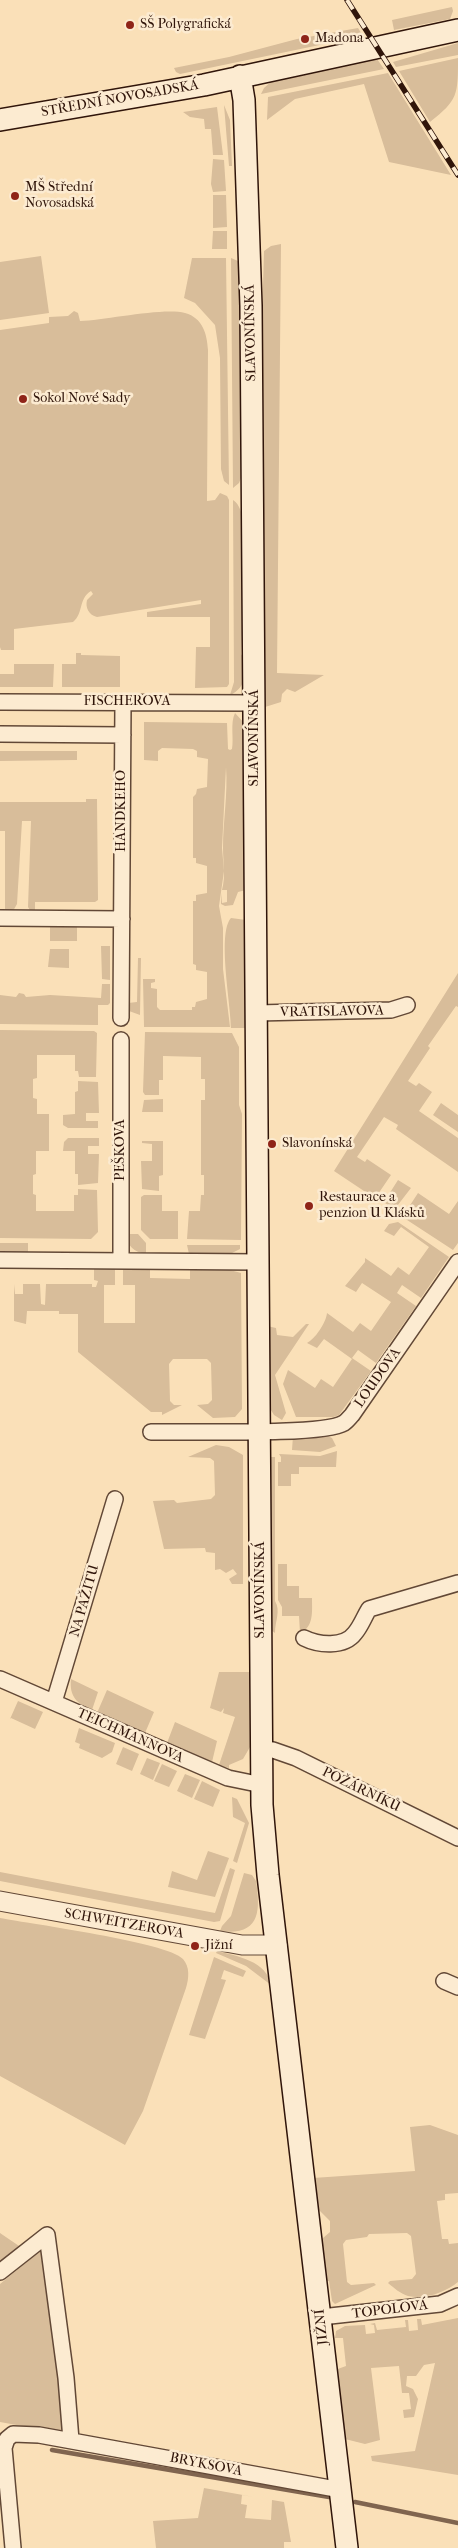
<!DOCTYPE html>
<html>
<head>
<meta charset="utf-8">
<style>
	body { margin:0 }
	canvas { display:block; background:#fae0b8 }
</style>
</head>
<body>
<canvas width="458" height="2548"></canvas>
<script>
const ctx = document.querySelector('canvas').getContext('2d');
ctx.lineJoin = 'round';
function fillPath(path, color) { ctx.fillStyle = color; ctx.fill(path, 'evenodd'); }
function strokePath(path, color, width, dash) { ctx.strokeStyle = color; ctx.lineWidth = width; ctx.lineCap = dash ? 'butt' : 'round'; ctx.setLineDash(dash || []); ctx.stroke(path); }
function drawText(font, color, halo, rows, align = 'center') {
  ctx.font = font + ' "IM FELL French Canon",serif'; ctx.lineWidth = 5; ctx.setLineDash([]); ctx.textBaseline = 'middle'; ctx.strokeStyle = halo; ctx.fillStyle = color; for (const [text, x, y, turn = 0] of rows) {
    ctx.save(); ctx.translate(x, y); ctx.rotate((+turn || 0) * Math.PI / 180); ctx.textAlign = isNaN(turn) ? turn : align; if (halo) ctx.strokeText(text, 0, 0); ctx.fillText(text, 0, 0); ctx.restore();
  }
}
const green = new Path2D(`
	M452 7 453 11 450 19 394 30 392 20Z
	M358 28 363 36 180 74 176 72 174 68 229 57 297 39Z
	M458 43V55L396 67 393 62Z
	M458 58C458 95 458 100 430 122L399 71Z
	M377 59 384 69 261 94 264 88 273 80Z
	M388 73 451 175 389 162 364 84 295 99 267 120 268 97Z
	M224 105 230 120 232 166H229Z
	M217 107 223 155H213L211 129H205L204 119 190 117 183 112Z
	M213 159 224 160 226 191 213 192 211 184Z
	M213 195H226L227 227 213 228Z
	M213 231H227V249H212Z
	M281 244 277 673 324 675 295 692 287 689 282 694 281 702 265 707 262 322 264 251 271 246Z
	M41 256 49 313 0 320V262Z
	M192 258H226L229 485 224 481 221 469 220 358 215 325 195 303 184 298Z
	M231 258 238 261 241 266 243 473 239 483 233 488Z
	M74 311 78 313 80 321C106 320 164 307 185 313 203 318 207 334 208 350L207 501 215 500 220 493 227 496 229 500V684L227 687 195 688 196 647H210V617H147V612L201 604V600L97 617C89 615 85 608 87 600L93 594 91 591C78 599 84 613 73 622L14 629V650H1L0 647V330L49 323V317L68 316Z
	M233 500C246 507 246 546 245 560 244 572 239 580 244 591L241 654C250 667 246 689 230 695L234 682Z
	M76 653H81V655L120 656V687H62V664H76Z
	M14 664H54L53 687H0V674H14Z
	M235 713 245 724 246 890 238 892 233 905 225 906 221 904V893L222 903 227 902V890H222C226 875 223 863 223 848 223 821 228 794 226 767L222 848 224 871 219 906 223 928V969L230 1027H144L143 979H155V982L151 983V988L157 989V1007L160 1010H192V1007H195L196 1002 207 999V972L196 970V965L193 964V901H196V895L207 893V866L196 863V858H193V797L196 794 197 789 207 787 208 759 197 757V751L193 749 162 748 158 751V761L144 760V722L227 723 228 749 230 750 232 749C234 738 230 723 235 713Z
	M0 751H77V760L0 761Z
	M86 799H97L98 900 95 902H35V912H31L28 907 31 821H22L17 904 13 911H5V831H0V802H86Z
	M231 918 246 920 249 1028H231C231 1005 217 933 231 918Z
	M50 927H77V941H50Z
	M101 946H110V980L102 979Z
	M50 949H69V968L48 967Z
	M138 958H141L140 1015 129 1011 128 1003 137 1002Z
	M458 973V1007L456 1006 428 1046 430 1048 408 1081 416 1086 419 1083 432 1092 419 1111 458 1138V1172L396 1129 398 1125 384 1117 357 1157 365 1162 367 1159 391 1175 376 1197H373L334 1171Z
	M102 984H110V1003L108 1005H98V1025L0 1024V995L16 997 19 993 24 994 26 997 50 995 101 998Z
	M0 1030 94 1031 97 1033 96 1077H79L78 1071H75V1055H37V1078L33 1079V1098L37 1099V1114H49V1151H36V1174L33 1175V1194L36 1195V1211H74V1195H78V1189L97 1190 98 1232 91 1239 0 1238Z
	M145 1032 232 1033 239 1047V1105L242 1114 241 1240 187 1239 189 1211H200L201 1195H204V1175H201V1100H205V1079H201V1057L163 1056V1080H159V1095H145L143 1092Z
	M78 1081 98 1082 99 1113H86V1121H98V1128H68L63 1125V1115L75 1114V1092L78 1091Z
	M163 1099V1112H142L144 1100Z
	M441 1103 458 1115V1132L433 1115Z
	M99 1138V1146H88V1154H99L98 1183 78 1185V1174H75V1151H63L64 1142 68 1138Z
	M142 1141H163V1175L159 1176V1191L142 1189 141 1161H152V1144L142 1143Z
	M398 1180 411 1188 394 1210 384 1202Z
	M418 1193 449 1214 458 1201V1243L453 1250 404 1218 403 1216Z
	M144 1195H162V1211H178V1239H150L141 1230V1197Z
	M398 1222 449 1257 421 1298 402 1285 397 1293 416 1306 376 1363 358 1350 352 1358 371 1371 339 1415 333 1417H296L283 1384 288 1370 315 1388 321 1379 333 1387 352 1359 324 1339 317 1348 307 1343C315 1339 326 1323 327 1313L353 1332 360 1323 371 1331 391 1302 362 1283 356 1292 345 1286 365 1262V1258L391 1276 398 1267 409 1275 429 1247 401 1227 394 1236 384 1231 389 1224Z
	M126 1234H138L146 1243V1254C134 1252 127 1246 126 1234Z
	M0 1243H28V1252L0 1253Z
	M187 1245H240V1249L230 1254H189Z
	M94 1269H115V1285H104V1323H135V1285H123V1269H150V1278L190 1279V1269L230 1270 241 1273 242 1409 235 1417 213 1418 197 1405 208 1404 212 1400 211 1363 207 1359H173L169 1364 170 1401 174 1405H182L162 1415V1412H151L78 1352V1314H59V1311H27L26 1324 14 1321V1284L15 1294H23V1284H40L41 1304 45 1305 46 1284H92V1287H96L98 1281 94 1280Z
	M306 1324H309L275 1375 286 1413 282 1420 274 1415 269 1407 267 1326 276 1328 277 1335 293 1337Z
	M293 1436H328L332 1438 336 1446 320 1452 292 1450Z
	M216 1445 229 1447 243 1455V1584H232L229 1579 237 1574 233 1569 226 1573 220 1569 215 1570V1553L206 1552 205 1548 164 1549 153 1501 174 1500 177 1503 211 1499 215 1495 214 1461 210 1458 188 1457Z
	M337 1451 336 1467H299V1474H291V1486H278V1462H281V1457L279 1454 320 1456Z
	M270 1457H275V1601C281 1611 275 1621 275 1633L271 1630Z
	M278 1564H287V1586H299V1598H312C312 1612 314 1627 300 1633L299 1616H282V1607L278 1600Z
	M219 1672H250V1747L243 1759 229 1765V1768L219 1765 235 1717 223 1713 224 1708 221 1712 210 1708Z
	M71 1679 98 1692 92 1710C77 1704 69 1696 71 1679Z
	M107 1690 154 1712 145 1733 97 1713Z
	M18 1701 43 1712 35 1729 11 1718 10 1719Z
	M175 1722 217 1741 212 1762 167 1743Z
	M79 1728 115 1743 112 1752 102 1758 79 1748 80 1744 75 1742Z
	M123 1747 139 1754 132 1771 116 1764Z
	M147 1758 160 1763 153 1780 140 1774Z
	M162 1764 177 1771 169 1787 154 1781Z
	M185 1774 200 1780 192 1798 177 1791Z
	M202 1781 220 1790 213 1807 194 1799Z
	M232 1797 237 1799 249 1823 237 1863 233 1861 245 1823 233 1817Z
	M208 1851 229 1858 215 1897 168 1887 172 1871 197 1880Z
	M230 1868 235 1870 220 1921 214 1922 0 1881V1872L215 1913Z
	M244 1873 252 1875 256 1881C261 1913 259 1936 220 1931L222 1926 231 1916Z
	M0 1918C31 1924 167 1942 183 1959 190 1967 189 1978 186 1988L143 2111 125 2145 0 2076Z
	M217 1951C237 1956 267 1961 271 1985L246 1966 216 1953Z
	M214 1957 246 1971 243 1977 224 1970 221 1979 226 1980 205 2039 189 2035Z
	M430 2125 458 2135V2193L445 2194V2200L437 2201 442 2239H448L449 2244 458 2243V2282C446 2292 425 2300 408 2296 401 2294 394 2288 388 2283L390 2281 412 2279 416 2274 411 2236 407 2233 369 2234 367 2237 346 2240 343 2244 347 2282 351 2285 374 2283 376 2285 335 2304 332 2301 329 2281H324L321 2242 323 2238 330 2232V2221L317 2208 313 2178 415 2171 410 2127Z
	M0 2233 22 2248 0 2266Z
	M45 2247 66 2434 0 2422V2284Z
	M458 2318V2475L372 2461 371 2456 415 2451 435 2363 424 2365 416 2376H407L406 2386 413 2389 418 2399 414 2417 404 2418 403 2410 411 2409 409 2393H402L399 2366 371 2368 380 2440 365 2444 345 2439 335 2370 346 2366 343 2338H335L336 2331 345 2326 365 2325 366 2334 375 2333 374 2325 370 2324 375 2323 377 2330 406 2327 405 2320H408L409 2331 418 2330 417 2319H421L422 2325Z
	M204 2488 254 2497 242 2495 241 2504 247 2505 245 2518 271 2520 272 2500 284 2502 291 2542H284V2548H156L153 2521 198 2518Z`);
const stream = new Path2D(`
	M52 2450 329 2497
	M355 2502 458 2523`);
const minor = new Path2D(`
	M0 702 254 703
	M0 734 123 735
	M0 918 122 919
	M256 1013 391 1010 407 1005
	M121 1018 123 702
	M0 1260 258 1262
	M121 1260V1040
	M151 1432C184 1431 323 1436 344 1423 347 1421 350 1417 352 1415L458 1262
	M304 1638C318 1645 344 1648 355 1633 361 1626 364 1617 369 1609L458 1583
	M0 1679 228 1778 262 1785
	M54 1702 115 1499
	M262 1749 273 1750 296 1758 458 1838
	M444 1981 458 1987
	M0 2272 47 2235 66 2378 71 2440
	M321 2317 440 2304 458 2296
	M13 2548 4 2448 7 2439 13 2434 39 2435 341 2490`);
const tertiary = new Path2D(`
	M0 1901 242 1945H277`);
const secondary = new Path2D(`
	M240 76 244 100 251 306 262 1805 268 1875 347 2548
	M0 120 204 85 458 30`);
const rail = new Path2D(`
	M347 0 458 175`);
const markers = [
	[130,25,5,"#8f2418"],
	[305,39,5,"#8f2418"],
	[15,196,5,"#8f2418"],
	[23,399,5,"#8f2418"],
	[272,1144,5,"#8f2418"],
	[309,1206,5,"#8f2418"],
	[195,1946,5,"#8f2418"]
];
const poiNames = [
	["SŠ Polygrafická",140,25],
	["Madona",315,39],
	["MŠ Střední",25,188],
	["Novosadská",25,204],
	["Sokol Nové Sady",33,399],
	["Slavonínská",282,1144],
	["Restaurace a",319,1198],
	["penzion U Klásků",319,1214],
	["Jižní",205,1946]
];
const streetNames = [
	["STŘEDNÍ NOVOSADSKÁ",120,99,-10],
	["SLAVONÍNSKÁ",251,333,-91],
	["FISCHEROVA",127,702],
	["SLAVONÍNSKÁ",255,738,-90],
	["HANDKEHO",122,811,-90],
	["VRATISLAVOVA",332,1012,-1],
	["PEŠKOVA",121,1150,-90],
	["LOUDOVA",378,1378,-55],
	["SLAVONÍNSKÁ",261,1590,-90],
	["NA PAŽITU",85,1601,-74],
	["TEICHMANNOVA",130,1736,24],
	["POŽÁRNÍKŮ",361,1790,26],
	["SCHWEITZEROVA",124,1924,10],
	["TOPOLOVÁ",390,2310,-7],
	["JIŽNÍ",322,2327,-96],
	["BRYKSOVA",206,2465,11]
];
fillPath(green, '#d8bd9a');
strokePath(stream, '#80654f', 4.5);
strokePath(minor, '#624836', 18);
strokePath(tertiary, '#624836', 21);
strokePath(secondary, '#30150a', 24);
strokePath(minor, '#fcebd1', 15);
strokePath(tertiary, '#fcebd1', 19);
strokePath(secondary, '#fcebd1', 21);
strokePath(rail, '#30150a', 5.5);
strokePath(rail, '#fcebd1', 4, [11]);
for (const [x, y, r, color] of markers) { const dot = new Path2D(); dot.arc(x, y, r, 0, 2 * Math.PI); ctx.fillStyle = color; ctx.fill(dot); strokePath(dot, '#fcebd1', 2); }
drawText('14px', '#30150a', '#fcebd1', poiNames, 'left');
drawText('14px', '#30150a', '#fcebd1', streetNames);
</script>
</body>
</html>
